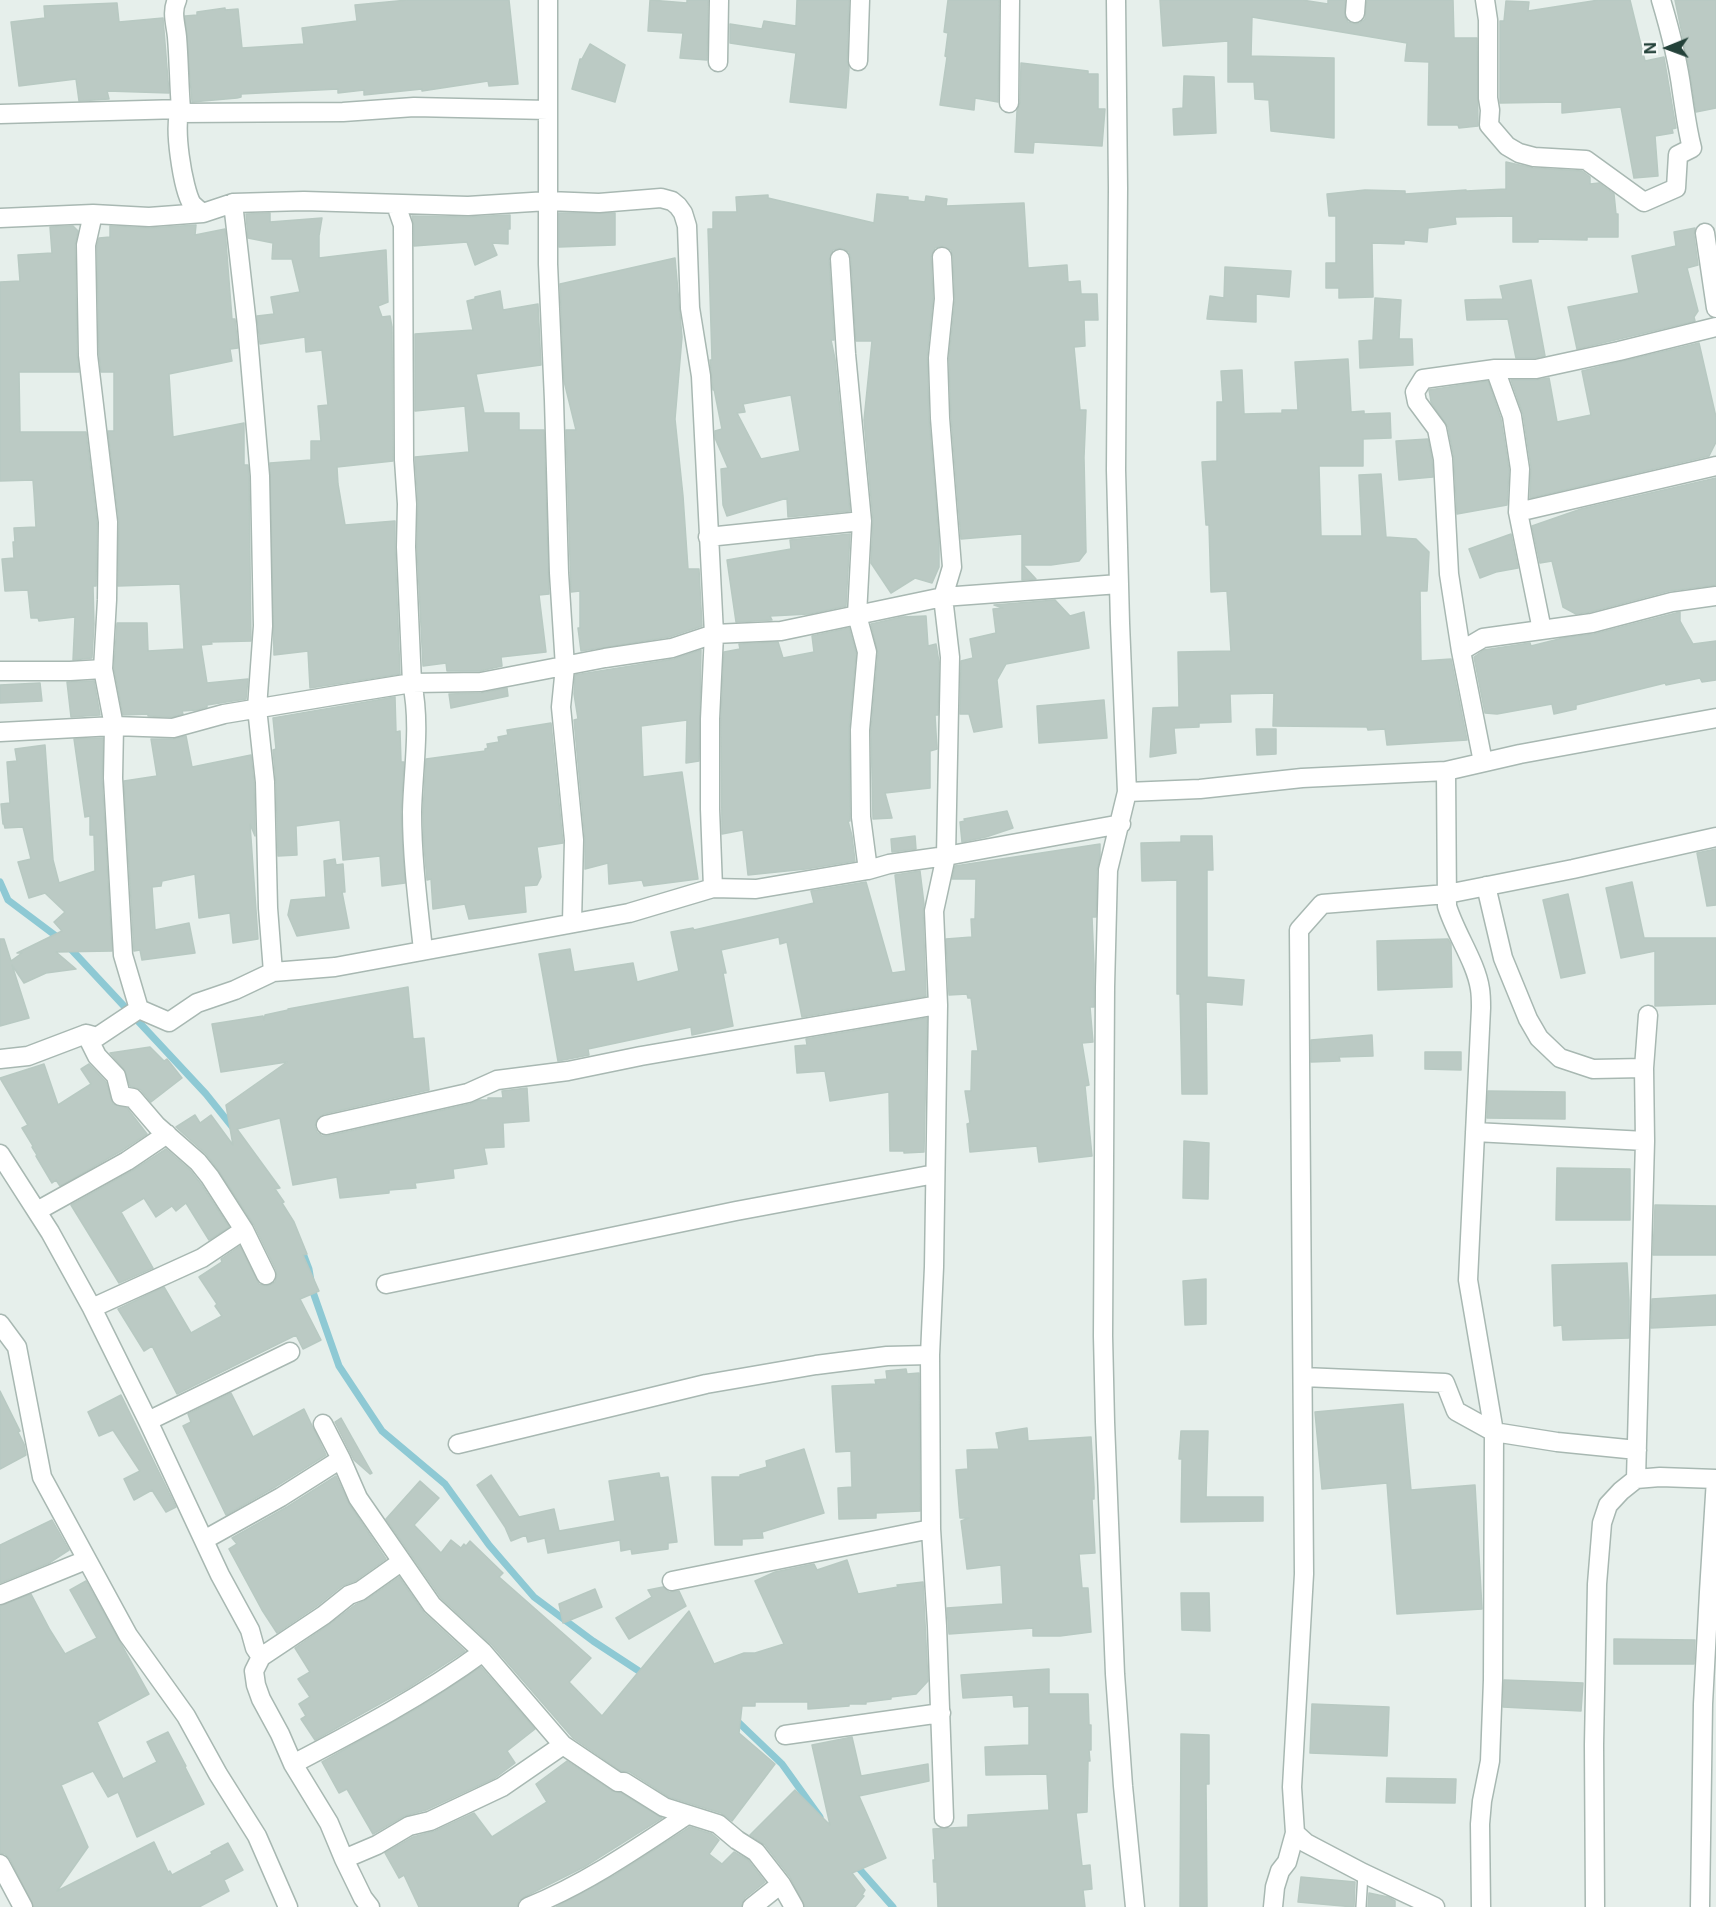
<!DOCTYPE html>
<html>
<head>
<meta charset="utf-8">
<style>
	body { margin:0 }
	#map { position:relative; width:1716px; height:1907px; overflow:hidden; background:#e6efeb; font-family:Inter,sans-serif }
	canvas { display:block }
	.north { position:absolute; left:1638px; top:18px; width:60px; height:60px; -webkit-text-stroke:4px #f7fbf9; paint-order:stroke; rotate:269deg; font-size:16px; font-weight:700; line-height:24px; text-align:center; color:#24423a }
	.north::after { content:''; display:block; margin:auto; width:21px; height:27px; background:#24423a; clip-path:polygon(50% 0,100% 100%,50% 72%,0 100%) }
</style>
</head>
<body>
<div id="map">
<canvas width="1716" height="1907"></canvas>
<div class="north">N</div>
</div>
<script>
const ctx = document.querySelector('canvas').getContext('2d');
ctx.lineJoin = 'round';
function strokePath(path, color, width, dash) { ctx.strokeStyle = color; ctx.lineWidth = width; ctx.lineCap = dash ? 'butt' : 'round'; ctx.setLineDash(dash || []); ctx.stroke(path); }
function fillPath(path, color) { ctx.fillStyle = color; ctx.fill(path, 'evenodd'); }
const stream = new Path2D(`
	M0 882 8 900 60 939
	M68 946 206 1094 234 1129
	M301 1248 309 1269 313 1292 339 1366 382 1431 445 1484 489 1545 534 1597 593 1641 645 1675
	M735 1719 782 1764 820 1817
	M855 1864 893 1907`);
const building = new Path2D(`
	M408 0H509L518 84 489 86 488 81 422 91V89L364 95V90L338 93V89L241 94V97L237 98 192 102 185 16 197 15V12L225 8V10L238 9 242 48 304 44 302 28 357 21 355 5Z
	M650 0 687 3V0H708L707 60 680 58 683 33 648 31Z
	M797 0H849L847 61 849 68 846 108 790 102 796 53 730 43V24L762 29 764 21 796 26Z
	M948 0H999L998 102 975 98 974 110 940 105 947 57 945 56 948 33 944 32Z
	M1160 0H1302L1328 4V0H1345V17L1348 22 1355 24 1360 23 1365 19 1367 0H1453L1454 38H1477L1478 126 1459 128 1458 125H1428L1429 62 1405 61 1407 43 1252 17 1251 56 1334 58V138L1271 131 1269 100 1255 99 1254 82H1228V41L1163 46Z
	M1599 0H1630L1645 61 1664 57 1676 128 1672 129 1673 133 1655 136 1658 176 1634 178 1621 107 1562 113V102L1500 103V21H1504L1506 1 1529 2 1528 11Z
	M1675 0H1716V108L1696 112 1689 67Z
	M117 3 119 22 163 18 169 93 107 91 109 99 79 101 76 79 19 86 11 22 45 18 44 6Z
	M590 44 625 65 615 102 572 89 580 59H582Z
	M1021 63 1088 71V74H1098V109H1105L1102 146 1034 142 1033 153 1015 152 1017 111 1020 103Z
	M1184 76 1214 77 1216 133 1174 135 1173 109 1183 108Z
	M1506 162 1533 168 1582 171 1590 177V184L1599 183 1614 194 1616 214H1618V237H1587V240L1538 239V242H1513V216L1455 217 1456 224 1428 228 1427 242 1404 240V244L1372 243 1373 297 1339 298V288H1326V263H1336V216H1329L1327 194 1365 190 1405 191V194L1466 190V191L1506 189Z
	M877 194 908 197V200L925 202 926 196 947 199 946 206 1024 203 1028 268 1067 265 1068 282 1080 281 1081 294H1097L1098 320H1084L1085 346 1074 347 1080 410H1086L1084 457 1086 552 1079 561 1051 565H1023L1036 579 1022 580V534L961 539 951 417 949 358 955 300 953 256 951 250 942 246 935 248 931 257 933 299 927 357 929 419 939 541V567L932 583 915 578 891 593 871 563 873 520 864 420 872 341H856L851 258 849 252 844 249 839 248 833 250 829 260 834 340H831L835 359 850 511 788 517 787 498 727 516 723 505 721 469 728 468 715 438V431L722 429 714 389 713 390 710 360H712L708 229H713V212H737L736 197 768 195V198L874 223ZM791 395 800 451 761 459 737 413 745 412 743 404Z
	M270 213V222L322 218 319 236V258L386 250 388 302 378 306 382 317 390 316 392 327 393 461 337 467 338 484 345 525 395 521V548L400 674 310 688 308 651 274 655 270 463 311 460V441H321L318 406 328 405 322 350 306 352 305 337 260 344 257 316 274 314 271 297 300 292 292 259H272L273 243 248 238 246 214Z
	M559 213H615V245L559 247Z
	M510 215V229H508V244L492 243 497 255 475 265 467 242 414 246V225L412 216 468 217Z
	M196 225 195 235 225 229 232 319H235L238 348 230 349 232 361 169 374 173 437 244 423V465H248L249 477 251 641 211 642 212 644 201 645 207 683 248 679 246 699 207 705V707L197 710 182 711 183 714 172 717 148 716V714L123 715 114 668 117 623H147L148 651 184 649 180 584 118 586 119 521 108 431H114V372H101L99 354 97 246 99 238 110 237V226L150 228Z
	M73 226 78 231 75 245 77 355 79 372H19L20 432H86L97 523 96 586H93L94 624 92 658 73 660 75 617 39 621 38 618H31L28 590 5 591 2 559 14 558 13 542H15L14 528 36 527 34 493 33 480 0 481V282L20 281 18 255 52 253 50 227Z
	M1695 228 1694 235 1698 265 1687 268 1698 311 1694 317 1695 321 1577 349 1568 307 1639 293 1632 256 1676 246 1674 232Z
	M675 258 682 337 675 419 683 496 688 569H699L702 626 669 637 581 651 578 628H580V591L571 592 566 430H576L564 381 560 284Z
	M1225 267 1291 271 1289 297 1256 294V322L1207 319 1210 296 1224 298Z
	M1531 280 1545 356 1535 358H1516L1508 319 1467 320 1465 300 1503 299 1500 286Z
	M500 291 503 310 538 304 541 365 476 374 484 413H519V430H544L549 594 539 595 546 652 501 657 502 666 480 671H447L446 663 423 666 417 547 418 503 415 457 469 452 465 406 415 411V334L473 330 467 301 475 299V297Z
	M1375 298 1401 300 1399 339H1412L1413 365 1360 368 1359 341 1373 340Z
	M1699 343 1716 417V442L1709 456 1530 498 1531 467 1523 414 1511 380H1536L1549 378 1557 422 1591 415 1582 371Z
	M1348 359 1351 412 1364 411V414L1390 413 1391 438 1363 439V466H1319L1321 536H1362L1359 475 1381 474 1386 537 1416 539 1429 552 1427 591H1420L1421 661 1451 659 1467 740 1387 745 1385 729 1368 730 1367 727 1273 726 1274 693 1230 694 1231 722 1199 723V727L1174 728 1176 753 1150 757 1153 708 1179 707 1178 652 1231 651 1227 591 1211 592 1209 525H1206L1202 462 1217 461V402H1223L1221 371 1242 370 1244 414 1282 413V410H1298L1295 362Z
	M1488 381 1501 419 1509 470 1507 505 1457 514 1454 458 1448 427 1431 402 1429 390Z
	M1428 439 1432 460 1433 477 1399 480 1396 441Z
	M1716 478V585L1669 591 1590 612 1576 614 1563 607 1552 561 1540 563 1532 526 1581 509Z
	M850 534 846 606 809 614 770 616 772 620 736 622 727 560 791 549 790 540Z
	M1511 534 1518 568 1496 572 1480 578 1469 549Z
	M1055 600 1070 616 1084 612 1089 648 1006 664 997 680 1002 727 974 732 969 714H960L961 661 973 658 970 639 996 633 993 609 1003 608 994 605Z
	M1680 612V621L1693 644 1716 641V680L1702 682 1700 678 1666 685 1665 683 1576 705V709L1554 714 1552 704 1497 714 1485 713 1474 657 1484 650 1530 643 1531 646 1563 638 1594 634Z
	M926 616 928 646 936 644 939 662 938 715H935L937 749 930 751V788L885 793 892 818 873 819 871 730 878 653 871 624 902 617Z
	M849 628 856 653 849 729 850 821H848L852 836 855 861 806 869 748 875 743 830 722 834 721 719 724 652 740 649 739 644 778 642 783 658 814 652 812 636Z
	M701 650 699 761 686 763 687 720 641 726 643 777 682 772 698 879 644 886 642 880 609 884 608 863 585 869V839L574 720 578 719 574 694 575 675 674 659Z
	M94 681 100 715 71 717 67 682Z
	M40 683 42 701 0 703V685Z
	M507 688 508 696 451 708 449 694 481 693Z
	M395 697 396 732 400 731 401 762H404L401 812 405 883 382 886 380 856 343 860 340 820 296 826 297 855 278 856 276 782 273 750 276 749 273 718Z
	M1104 700 1107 738 1039 743 1037 706Z
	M551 723 563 843 537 847 541 877 537 885 524 886 526 912 469 919 465 904 433 909 431 879 427 880 424 846 423 812 426 759 485 751V749L488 748 487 744 499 742 498 737 508 735 507 730Z
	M1256 729H1276V754L1257 755Z
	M186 736 192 767 251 755 254 783 255 836 250 824 258 939 233 943 230 913 199 918 195 874 162 881 161 886 152 887 155 930 189 923 195 953 142 960 140 950 134 951 124 781 157 776 151 739H173Z
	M103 738 102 779 112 951 56 952 76 969 46 973 24 983 12 965 29 1018 0 1026V939H4L11 961 22 953H17L62 931 54 922 65 912 45 893 29 898 18 862 31 859 23 827 5 828 4 824H3L1 804 10 803 7 762 17 761 15 749 45 745 53 860 59 883 95 871 94 835H90V816L85 817 74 739Z
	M1007 811 1013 828 986 837 962 842 960 822 965 821 964 819Z
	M915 836 916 849 892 852 891 839Z
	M1181 836H1212L1213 870H1207V977L1244 980 1242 1005 1206 1002 1207 1094H1182L1180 994H1177V880L1142 881 1141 843 1181 842Z
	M1100 844V857L1097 870 1096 917H1092L1094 964V1007H1090L1093 1042 1082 1043 1089 1085 1085 1086 1092 1156 1039 1162 1037 1146 970 1152 967 1124 970 1123 965 1091H971L972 1051H978L971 998H968L967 994 949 995 946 939 972 937 971 919H975L976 879H952L955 866Z
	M1716 849V905L1707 906 1697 853Z
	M335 859 336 865 343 864 345 892H342L349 928 297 936 288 915 291 900 326 897 324 861Z
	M920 871 924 904 923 911 926 996 802 1017 787 942 780 944 779 937 721 950 726 973H723L733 1026 692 1035 691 1027 588 1049 589 1055 558 1061 539 954 570 949 574 972 633 963 637 982 679 971 671 932 693 928 694 930 814 903 811 891 866 882 892 973 906 971 895 875Z
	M1632 882 1644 938H1716V1004L1655 1006V951L1621 958 1606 888Z
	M1568 894 1585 973 1561 978 1543 900Z
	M1448 939 1451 944 1452 987 1378 990 1377 941Z
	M408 987 413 1039 424 1038 429 1090 324 1114 316 1121 315 1127 317 1132 322 1136H328L470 1104 479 1100H488V1098H503L502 1091 527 1088 529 1121 503 1123 504 1147 484 1148 487 1164 453 1169 454 1178 415 1183 416 1188 389 1190V1193L340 1198 337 1177 293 1185 280 1118 237 1129 280 1188 275 1189 284 1202 282 1203 294 1222 307 1254 303 1255 319 1291 300 1299 321 1340 303 1349 296 1335 177 1394 152 1346 144 1351 118 1309 164 1287 191 1333 222 1316 215 1306 217 1304 199 1277 222 1262 221 1259 240 1246 259 1284 265 1286 270 1285 275 1282 277 1276 276 1270 254 1225 219 1171 206 1154 176 1127 195 1115 200 1123 211 1115 233 1145 226 1105 287 1062 221 1072 212 1024 263 1016 264 1020 265 1015 288 1010V1009Z
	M927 1018 924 1152 904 1153V1151H890L889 1092 830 1101 825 1071 797 1073 795 1046 807 1045 806 1039Z
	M1372 1035 1373 1056 1339 1057 1340 1061 1311 1062V1040Z
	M150 1047 164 1061 167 1059 182 1078 151 1102 141 1090 130 1086 124 1069 110 1053Z
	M1425 1052H1461V1070L1425 1069Z
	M44 1064 58 1105 91 1084 81 1069 89 1064 106 1082 113 1104 127 1108 147 1134 121 1151 60 1186 56 1180 52 1183 36 1156 37 1155 32 1147 33 1146 22 1128 28 1125 0 1078Z
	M1488 1091 1565 1092V1119L1487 1118Z
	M1184 1141 1209 1143 1208 1199 1183 1198Z
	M166 1149 190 1170 201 1184 229 1227 209 1240 186 1203 176 1211 172 1206 156 1217 144 1198 121 1212 153 1268 119 1283 71 1205 132 1171Z
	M1557 1168 1630 1169V1220H1556Z
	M1655 1205 1716 1206V1255H1653Z
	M1627 1263 1629 1300V1338L1563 1340 1562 1325 1554 1326 1552 1265Z
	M1206 1279V1324L1185 1325 1183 1281Z
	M1716 1295V1325L1651 1328 1652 1299Z
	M906 1369 907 1374 919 1373 920 1511 876 1513V1518L839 1519 838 1488 852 1487 851 1451 836 1452 832 1386 876 1384 875 1380 887 1379 886 1371Z
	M0 1391 20 1431 18 1432 24 1444 26 1455 0 1469Z
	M231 1393 253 1437 304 1409 326 1455 275 1487 226 1515 183 1426 191 1422 188 1414Z
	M121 1395 176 1507 166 1512 152 1490 134 1500 124 1479 140 1471 113 1430 99 1436 88 1412Z
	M1403 1404 1411 1490 1475 1485 1482 1609 1397 1614 1387 1483 1322 1489 1315 1412Z
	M341 1418 372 1473 370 1474 354 1460 335 1422Z
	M1027 1428 1028 1441 1091 1437 1094 1487V1499H1092L1095 1553 1079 1554 1082 1588H1088L1091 1632 1060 1636H1033V1628L949 1634 947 1608 1003 1604 1001 1565 967 1569 961 1521 969 1518H960L956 1470 968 1469 967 1450 999 1449 996 1433Z
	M1181 1431H1208L1206 1497H1263V1521L1181 1522 1182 1459H1179Z
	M804 1449 824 1513 762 1532 763 1538 742 1539V1545H715L712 1477H740V1475L767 1467 766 1461Z
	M659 1473 660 1478 668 1477 677 1542 668 1543V1549L632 1554 631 1549 621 1551 620 1540 548 1553 545 1538 528 1542 526 1535 511 1541 505 1527 477 1485 491 1475 519 1517 554 1509 559 1531 615 1521 609 1481Z
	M336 1476 349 1504 386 1559 355 1581 342 1586 317 1606 277 1633 262 1610 229 1549 237 1544 232 1538 287 1507Z
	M420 1481 439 1498 414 1525 441 1553 451 1540 461 1548 464 1544 466 1546 470 1541 503 1573 499 1577 591 1658 569 1682 602 1716 689 1611 714 1664 744 1653H755L784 1644 755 1581 775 1572 814 1564 817 1570 847 1560 858 1594 898 1587 897 1585 923 1582 928 1681 916 1694 891 1697V1699L866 1702V1704H849V1706L808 1709V1702H755V1706H742L739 1733 775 1764 732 1821 721 1813 669 1797 630 1772 621 1771 573 1738 492 1645 441 1598 386 1519Z
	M52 1520 69 1550 49 1563 0 1583V1545Z
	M399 1577 424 1613 465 1651 408 1688 315 1740 301 1719 306 1716 299 1704 310 1697 298 1679 310 1672 295 1648 330 1624 355 1605 366 1600Z
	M86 1581 149 1694 97 1722 123 1779 157 1762 147 1742 168 1732 186 1766 185 1767 204 1804 137 1837 118 1792 108 1797 93 1771 61 1785 88 1847 57 1891 154 1842 168 1872 170 1871 172 1875 212 1854 211 1852 228 1843 243 1870 224 1880 229 1891 199 1907H34L10 1859 5 1854 0 1853V1606L31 1594 50 1630 65 1654 97 1638 70 1590Z
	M663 1587 669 1592 679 1591 686 1606 629 1639 616 1618 652 1597 648 1590Z
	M595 1589 602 1607 563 1623 559 1604Z
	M1181 1593H1209L1210 1631 1182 1630Z
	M1614 1639 1695 1640 1694 1664H1614Z
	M481 1667 535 1729 507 1751 515 1763 495 1778 426 1810 404 1816 373 1834 347 1789 339 1793 322 1762 420 1707Z
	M1049 1669V1694H1088L1089 1725H1091V1750H1089L1090 1761H1088L1087 1812 1076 1813 1082 1866 1090 1865 1092 1889 1083 1890 1085 1907H938L937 1882H934L933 1860H935L933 1829 968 1827V1815L1049 1810 1047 1774 986 1775 985 1747 1029 1745V1706L1014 1707 1013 1695 963 1698 961 1675Z
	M1504 1680 1583 1683 1581 1711 1503 1707Z
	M1312 1704 1389 1707 1387 1756 1310 1753Z
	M1181 1734 1209 1735V1784H1206L1207 1907H1180Z
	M852 1737 861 1776 928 1764 929 1781 859 1796 886 1858 852 1873 865 1890 862 1895 864 1896 855 1907H805L790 1877 765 1845 750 1835 795 1790 830 1825 812 1745Z
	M567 1761 612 1791 621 1793 662 1818 584 1867 524 1897 519 1901 517 1907H419L404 1875 399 1878 385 1853 413 1837 435 1831 474 1813 492 1837 547 1802 536 1784Z
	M1387 1778 1456 1779 1455 1803 1386 1802Z
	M690 1827 712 1834 719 1840 709 1854 722 1864 734 1852 748 1860 765 1882 745 1898 741 1907H556L615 1875Z
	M1301 1877 1355 1882 1354 1907 1298 1902Z
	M1369 1893 1388 1897 1395 1901V1907H1368Z`);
const lane = new Path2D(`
	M1361 1907 1363 1873`);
const street = new Path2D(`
	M177 0C171 12 176 25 177 37 179 61 179 85 181 109 172 122 183 190 192 204 195 207 200 211 203 213
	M1116 0 1118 188 1116 470 1120 623 1127 792 1108 870 1105 987 1103 1336 1105 1422 1115 1674 1123 1786 1135 1907
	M1485 0 1488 20V98L1490 110 1489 125 1507 146 1519 153 1534 157 1586 160 1644 202 1676 188 1678 155 1692 148C1687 129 1685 111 1682 92 1678 61 1670 30 1661 0
	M1355 13 1356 0
	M858 61 860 0
	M718 62 719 0
	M1009 103 1010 0
	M548 110V264L554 400 559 573 565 667 561 707 574 840 572 922
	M178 113 343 112 414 107 548 110V0
	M0 114 181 109
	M233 203 247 325 260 476 263 626 257 708 265 782 268 908 273 972
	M396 205 403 225 404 460 407 504 406 547 412 683C421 725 413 769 412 812 412 858 418 904 423 950
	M93 214 86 245 88 355 108 522 107 600 103 669 114 726 113 778 123 955 139 1009
	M0 218 93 214 149 217 203 213 233 203 304 201 468 206 548 201 599 203 661 198 672 201 678 206 683 213 687 226 690 308 701 376 714 634 710 719V809L713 888
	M1705 233 1716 308
	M942 257 944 299 938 358 940 418 952 567 943 597 950 657 946 856 934 911 938 1005 934 1267 930 1355 931 1529 937 1626 944 1818
	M840 259 846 354 862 521 857 615 867 652 860 730 861 817 868 870
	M1495 369 1512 416 1520 469 1518 512 1542 630
	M1518 512 1716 466
	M708 537 862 521
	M1461 651 1483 638 1592 623 1672 602 1716 596
	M0 671H70L103 669
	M0 732 114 726 173 728 224 714 344 694 412 683 481 682 605 658 672 648 714 634 781 631 943 597 1119 584
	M1483 762 1461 651 1449 574 1443 459 1437 429 1417 402 1415 392 1423 379 1495 369H1536L1619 351 1716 327
	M1446 771 1447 906C1455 933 1476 962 1480 989 1481 995 1481 1001 1481 1008L1468 1280 1494 1432 1493 1680 1490 1761 1482 1801 1480 1824 1481 1907
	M1127 792 1200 789 1302 778 1446 771 1520 754 1716 718
	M1486 886 1503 958 1528 1019 1539 1038 1560 1058 1593 1069 1644 1068
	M86 1034 97 1056 116 1076 121 1096 133 1098 157 1126 198 1162 210 1177 244 1230 266 1275
	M0 1059 28 1056 86 1034 97 1037 139 1009 169 1022 197 1003 235 990 273 972 335 967 629 913 713 888 756 889 868 870 889 864 946 856 1121 824
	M326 1125 468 1093 497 1080 568 1071 641 1056 938 1005
	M1475 1132 1645 1141
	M0 1154 50 1232 92 1308 148 1421 220 1575 250 1630 255 1648 261 1657 254 1671 256 1685 261 1699 280 1734 293 1764 329 1823 344 1859 363 1898 370 1907
	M37 1211 127 1161 167 1134
	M386 1284 736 1211 935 1174
	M92 1308 202 1258 244 1230
	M0 1324 17 1347 42 1477 128 1635 186 1716 218 1774 257 1836 288 1907
	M1303 1377 1445 1383 1456 1411 1494 1432 1557 1442 1637 1450
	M148 1421 290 1352
	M323 1424 341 1459 358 1498 432 1605 483 1652 563 1745 618 1782H624L664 1807 718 1824 737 1840 756 1852 781 1884 794 1907
	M458 1444 706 1384 816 1365 887 1356 930 1355
	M1636 1479 1645 1141 1644 1068 1648 1015
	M204 1540 281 1497 341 1459
	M672 1581 931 1529
	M1709 1592 1716 1479
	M0 1595 86 1560
	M261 1657 324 1615 349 1595 360 1591 401 1562
	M785 1735 941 1713
	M293 1764C358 1730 423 1696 483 1652
	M344 1859 377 1845 409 1826 430 1821 502 1787 563 1745
	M0 1864 23 1907
	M528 1907C585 1884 636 1849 687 1815
	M752 1907 781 1884
	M1273 1907 1275 1887 1280 1871 1287 1862 1295 1833
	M1435 1907 1363 1873 1306 1843 1295 1833 1292 1787 1304 1574 1299 930 1322 904 1447 894 1573 869 1716 837
	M1595 1907 1594 1745 1597 1584 1602 1523 1608 1505 1621 1491 1636 1479 1660 1477 1716 1479
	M1700 1907 1703 1704 1709 1592H1716`);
strokePath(stream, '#8ec9d4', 7);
fillPath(building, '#bbcac4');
strokePath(building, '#b8c9c2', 1.5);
strokePath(lane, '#a8b8b2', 12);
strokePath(street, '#a8b8b2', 21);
strokePath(lane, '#fff', 9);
strokePath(street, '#fff', 18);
</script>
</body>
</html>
